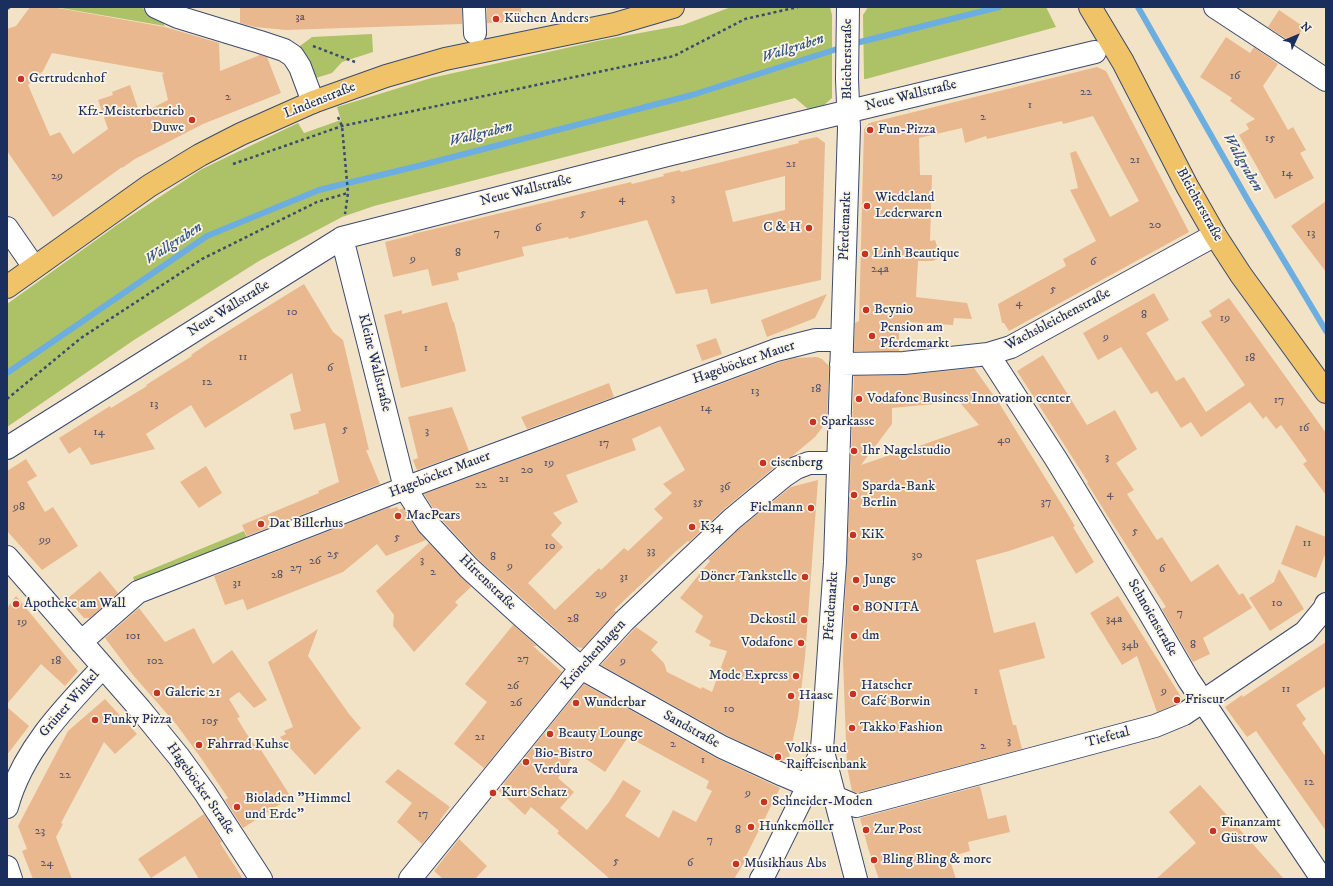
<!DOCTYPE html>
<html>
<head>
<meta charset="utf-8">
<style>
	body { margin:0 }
	#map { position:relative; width:1333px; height:886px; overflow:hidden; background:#f2e3c6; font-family:"IM FELL DW Pica",serif }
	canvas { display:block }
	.frame { position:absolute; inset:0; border:8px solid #1b2f5e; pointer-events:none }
	.north { position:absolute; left:1277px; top:16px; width:40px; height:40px; -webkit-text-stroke:3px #fcf5e5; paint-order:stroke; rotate:46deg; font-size:11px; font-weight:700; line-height:16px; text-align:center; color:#1b2f5e }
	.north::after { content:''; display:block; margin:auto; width:14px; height:18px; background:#1b2f5e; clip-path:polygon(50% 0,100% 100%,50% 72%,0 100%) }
</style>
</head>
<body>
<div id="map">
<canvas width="1333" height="886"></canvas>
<div class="frame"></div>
<div class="north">N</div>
</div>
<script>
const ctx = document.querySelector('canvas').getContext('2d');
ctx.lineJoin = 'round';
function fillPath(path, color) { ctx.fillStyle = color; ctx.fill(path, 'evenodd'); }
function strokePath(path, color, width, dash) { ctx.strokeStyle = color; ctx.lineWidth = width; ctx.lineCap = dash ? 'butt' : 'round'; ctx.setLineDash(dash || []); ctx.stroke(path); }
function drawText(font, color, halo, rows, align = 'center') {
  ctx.font = font + ' "IM FELL DW Pica",serif'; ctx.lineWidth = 3.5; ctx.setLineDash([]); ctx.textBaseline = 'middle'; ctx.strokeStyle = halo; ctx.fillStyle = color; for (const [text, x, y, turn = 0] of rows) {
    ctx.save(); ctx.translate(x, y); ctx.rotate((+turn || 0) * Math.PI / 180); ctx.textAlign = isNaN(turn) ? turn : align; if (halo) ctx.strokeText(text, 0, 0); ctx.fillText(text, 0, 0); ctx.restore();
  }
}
const green = new Path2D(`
	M55 7H137L155 11 165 26Z
	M731 7H830L832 15V98L823 106 808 109 795 98 374 206 342 217 259 261 134 340 7 427V304L117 225 202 169 298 123 304 133 341 120 337 107 431 78 602 40 683 25Z
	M868 7H1046L1056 27 866 79H864L863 15Z
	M372 34 373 52 342 62 332 73 316 78 298 51 300 46 312 37Z
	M244 531 248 540 136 585 133 577Z`);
const stream = new Path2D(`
	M1138 7 1249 202 1326 331
	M7 373 207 236 319 190 422 165 692 95 856 43 999 7`);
const building = new Path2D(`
	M30 7H52L165 27 219 43 220 71 260 55 267 57 281 93 203 124 135 159 122 168V167L53 217 7 151V29L16 26ZM52 53 165 73 162 74 168 100 140 114 130 85 112 92 113 95 98 100 108 129 73 154 60 132 50 136 28 85 43 71Z
	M240 7H462V24L286 30 255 27 240 23Z
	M487 7H521V22L487 23Z
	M1279 10 1304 27 1293 43 1268 27Z
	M1226 37 1250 53 1254 47 1278 64 1263 86 1288 130 1293 127 1306 150 1300 153 1314 178 1275 199 1239 135 1249 129 1246 124 1255 119 1230 101 1232 98 1200 77Z
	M1097 67 1106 71 1189 232 1009 331 1004 323H1002L998 304 1066 266 1063 259 1096 241 1070 190 1078 188 1070 153 1076 151 1110 217 1139 201 1093 116 1063 124 1062 121 987 139 986 136 965 143 962 128 919 138 920 175H932L930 241 935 240 941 258 932 261H918L916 297 967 303 972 319 954 318 953 325 908 322 907 329 899 328V351H854L855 323 859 321 864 129 869 123Z
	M817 137 825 143 821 280 711 304 707 289 676 294 647 220 569 239 568 237 522 247 524 256 457 273 459 280 432 286 428 269 393 277 385 242 413 235V234L631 182 632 184 664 176 663 174 680 170 681 172 799 143 798 141ZM785 176V210L733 222 725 191Z
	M1326 201V272L1291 226Z
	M304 284 333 332 343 340 369 450H366L380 484 247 536 242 525 319 493 318 491 339 482 325 423 294 430 290 414 301 411 292 373 205 428 191 405 146 434 155 449 91 465 80 447 69 454 59 438 110 406 111 408 147 386 146 385 192 356 191 355 210 342Z
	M1154 293 1169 320 1146 333 1176 381 1184 377 1206 412 1245 385 1201 322 1212 316 1209 311 1229 298 1326 433V495L1303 464 1307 461 1281 425 1276 429 1266 416 1263 419 1250 402 1201 437 1191 422 1181 428 1157 391 1151 394 1121 347 1098 360 1083 333Z
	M827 294 815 318 767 337 761 320Z
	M447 302 453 322H454L466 371 401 388 384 315 402 310V314Z
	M716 338 722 354 702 361 696 345Z
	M1043 355 1087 425 1115 410 1137 449 1116 463 1134 490 1127 494 1157 540 1162 537 1191 582 1218 564 1239 595 1243 593 1252 608 1203 638 1210 654 1193 662 1167 618 1162 609 1166 607 1112 523 1087 483 1088 482 1017 371Z
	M817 357 822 359 829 366 827 421 815 437 791 457 776 466 724 509 689 542 688 541 675 552 614 610 616 612 583 648 576 647 478 559 438 516 424 494 780 362 794 358ZM660 426 685 470 663 484 672 493 654 509 663 518 628 551 624 548 601 570 599 568 555 610 528 583 563 547 551 535 562 523 553 513 578 502 566 475 636 450 632 439Z
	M974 368 999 403 1075 526 1073 527 1094 562 1076 574 1053 536 1009 551 976 560 994 633 1035 622 1045 658 999 670 1013 725H1016L1022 749 857 793 852 791 847 767 843 661 844 618 847 562 854 376 905 375ZM955 397 979 425 916 447V446L861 465 892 424V408L934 404 938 398Z
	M609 383 614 397 527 429 521 417Z
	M452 407 469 451 417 470 413 460 418 458 408 417Z
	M26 459 37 476 27 482 45 512 53 507 78 546 42 570 7 531V471Z
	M206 466 222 493 199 508 180 482Z
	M818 480 805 657 798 717 789 757 782 761 728 736 601 665 636 627 658 642 651 650 664 663 667 672 701 689 702 687 712 692 727 651 709 646 711 641 695 632 703 616 680 598 710 561 708 559 740 528 791 487Z
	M390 507V509L397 507 399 510 403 508 418 531 426 540 386 556 377 544 343 572 247 610 243 599 225 605 214 576Z
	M1296 525 1326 537V552L1316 578 1281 564Z
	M429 543 471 587 455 602 458 605 414 652 393 626 394 615 376 591Z
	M1279 569 1304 609 1270 631 1249 598 1274 582Z
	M100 571 118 593 90 618H84L67 599Z
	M16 596 78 671 65 686 41 664 7 704V608Z
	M1118 596 1183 700 1178 703 1157 712 1137 656 1122 665 1090 613Z
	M139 608 165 642 194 628 213 664 232 650 267 700 254 708 239 692 229 699 240 717 237 718 246 733 259 751 261 750 291 797 243 828 225 800 228 798 201 758 176 724 133 675 105 638Z
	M513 625 537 646H533L562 672 484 768 454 744 487 702 465 684Z
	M318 629 308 656 349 714 361 728 315 775 280 737 286 734 284 731 293 727 268 662Z
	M1326 642V686L1296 705 1306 719 1302 723 1326 757V831L1256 731 1247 737 1225 707 1242 695 1243 697Z
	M584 684 716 758 780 788 744 860 745 861 734 879H610L557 833 559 831 531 807 525 815 499 791 505 783H504ZM628 737 709 781 706 788 712 791 696 822 673 810 659 838 625 816 641 791 623 780 609 802 587 830 560 808 574 792 558 778 576 752 605 772Z
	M105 699 137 734 115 754 104 742 61 823 63 824 56 837 72 879H33L22 851 27 849 18 826 68 731Z
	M7 707 29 726 7 755Z
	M398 769 450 807 440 820 441 821 422 844 397 822 412 803 385 782Z
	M1200 785 1284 879H1156L1196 843 1169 812Z
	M980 786 988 819 1006 815 1010 832 968 842 970 851 949 857 956 879H879L868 848 860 818Z
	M204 814 222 842 220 843 243 879H199L185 856 151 878 138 859Z
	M459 839 487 866 475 879H443L434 871Z`);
const path = new Path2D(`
	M7 9 10 7
	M313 46 355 62
	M338 117 342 126 348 193 345 214
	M233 164 342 126 674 56 745 19 798 7
	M7 399 81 338 202 259 317 202 348 193`);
const minor = new Path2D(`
	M156 7 178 17 260 42 284 50 293 56 300 67 313 102
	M474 7 475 33
	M1215 7 1326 80
	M7 228 34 267
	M342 238 405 488 428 524 469 568 524 618 581 668 722 747 783 775 856 806 1155 726 1184 714 1305 632 1324 609 1326 604
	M988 354 1056 459 1149 612 1188 679 1322 879
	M841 364 904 363 988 354 1011 347 1215 235
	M7 448 342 238 667 155 1095 52
	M7 557 140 709 179 757 205 793 261 879
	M81 642 138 592 405 488 752 359 776 350 816 340H842
	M822 748 856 879
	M7 807C22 751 64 708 103 667
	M7 867 11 879
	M410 879 581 668 624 621 732 519 784 476 796 468 809 463H838
	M761 879 765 873 808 786 822 748 823 736 835 562 849 128 847 79 848 7`);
const major = new Path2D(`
	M1090 7 1123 62 1187 186 1215 235 1241 275 1326 392
	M7 287 149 186 200 155 241 134 313 102 386 76 445 59 615 24 673 7`);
const markers = [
	[496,19,4,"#c8321e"],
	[21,79,4,"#c8321e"],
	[192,120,4,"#c8321e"],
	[870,130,4,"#c8321e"],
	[867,206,4,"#c8321e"],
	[809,228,4,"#c8321e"],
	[865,254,4,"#c8321e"],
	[866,310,4,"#c8321e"],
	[872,336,4,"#c8321e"],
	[859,399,4,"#c8321e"],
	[813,422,4,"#c8321e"],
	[854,451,4,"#c8321e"],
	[763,463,4,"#c8321e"],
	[854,495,4,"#c8321e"],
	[811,508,4,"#c8321e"],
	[398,516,4,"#c8321e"],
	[261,524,4,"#c8321e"],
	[692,527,4,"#c8321e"],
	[853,535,4,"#c8321e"],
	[805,577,4,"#c8321e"],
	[856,580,4,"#c8321e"],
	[16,604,4,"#c8321e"],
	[856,608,4,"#c8321e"],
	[804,620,4,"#c8321e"],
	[854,636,4,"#c8321e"],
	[801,643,4,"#c8321e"],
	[796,676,4,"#c8321e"],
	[157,693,4,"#c8321e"],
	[853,694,4,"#c8321e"],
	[791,696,4,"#c8321e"],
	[1177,700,4,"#c8321e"],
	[576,703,4,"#c8321e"],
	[95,720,4,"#c8321e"],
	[852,728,4,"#c8321e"],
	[550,734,4,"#c8321e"],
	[199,745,4,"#c8321e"],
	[778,757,4,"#c8321e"],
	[526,762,4,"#c8321e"],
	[493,793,4,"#c8321e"],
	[764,802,4,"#c8321e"],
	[237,807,4,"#c8321e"],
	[751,827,4,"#c8321e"],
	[866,830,4,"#c8321e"],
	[1213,831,4,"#c8321e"],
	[874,860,4,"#c8321e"],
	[736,864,4,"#c8321e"]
];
const numberNames = [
	["3a",300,18],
	["16",1235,77],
	["22",1086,93],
	["2",228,98],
	["1",1030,106],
	["2",983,118],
	["15",1270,139],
	["21",1135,161],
	["21",791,165],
	["14",1287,174],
	["29",57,177],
	["3",673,199],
	["4",622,200],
	["5",583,214],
	["20",1155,226],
	["6",538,229],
	["7",497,234],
	["13",1311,234],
	["8",458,254],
	["9",413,260],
	["6",1093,263],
	["24a",880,270],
	["5",1053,290],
	["4",1019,304],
	["10",292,313],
	["8",1144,316],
	["19",1225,319],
	["9",1106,338],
	["1",426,349],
	["11",243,358],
	["18",1250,359],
	["6",330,369],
	["12",207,383],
	["18",816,390],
	["13",755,392],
	["17",1279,401],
	["13",154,405],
	["14",706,409],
	["16",1304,429],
	["5",345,430],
	["3",427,432],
	["14",99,433],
	["40",1004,441],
	["17",604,444],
	["3",1107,458],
	["19",549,464],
	["20",527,471],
	["21",504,480],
	["22",481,486],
	["36",725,488],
	["4",1110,495],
	["35",698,503],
	["37",1046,503],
	["98",19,508],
	["5",1135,532],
	["5",397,538],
	["99",45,541],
	["11",1307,544],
	["10",550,547],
	["33",651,552],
	["25",333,555],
	["30",917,556],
	["8",493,558],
	["3",422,561],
	["26",315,562],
	["9",510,567],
	["27",296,569],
	["6",1162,570],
	["2",433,573],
	["28",277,576],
	["31",624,578],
	["31",237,584],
	["29",601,595],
	["10",1277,604],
	["7",1180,614],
	["28",573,620],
	["34a",1114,620],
	["19",22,623],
	["101",133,637],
	["34b",1130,646],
	["8",1193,646],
	["27",523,660],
	["18",56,662],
	["102",155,662],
	["9",623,662],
	["26",513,687],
	["11",1286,690],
	["1",976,692],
	["9",1164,692],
	["26",516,704],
	["10",729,710],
	["105",210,722],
	["21",480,738],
	["3",1009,742],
	["2",673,745],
	["2",983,747],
	["1",703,761],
	["22",65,776],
	["12",1309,783],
	["9",748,794],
	["17",423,815],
	["8",738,831],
	["23",40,832],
	["7",710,841],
	["5",616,862],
	["24",47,864],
	["6",690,864]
];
const poiNames = [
	["Küchen Anders",504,19],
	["Gertrudenhof",29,79],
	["Kfz-Meisterbetrieb",184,112,"right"],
	["Duwe",184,128,"right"],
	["Fun-Pizza",878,130],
	["Wiedeland",875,198],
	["Lederwaren",875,214],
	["C & H",801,228,"right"],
	["Linh Beautique",873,254],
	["Beynio",874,310],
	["Pension am",880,328],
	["Pferdemarkt",880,344],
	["Vodafone Business Innovation center",867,399],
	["Sparkasse",821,422],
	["Ihr Nagelstudio",862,451],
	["eisenberg",771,463],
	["Sparda-Bank",862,487],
	["Berlin",862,503],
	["Fielmann",803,508,"right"],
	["MacPears",406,516],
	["Dat Billerhus",269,524],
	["K34",700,527],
	["KiK",861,535],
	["Döner Tankstelle",797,577,"right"],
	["Junge",864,580],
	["Apotheke am Wall",24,604],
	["BONITA",864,608],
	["Dekostil",796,620,"right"],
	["dm",862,636],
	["Vodafone",793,643,"right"],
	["Mode Express",788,676,"right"],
	["Hatscher",861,686],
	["Café Borwin",861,702],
	["Galerie 21",165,693],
	["Haase",799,696],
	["Friseur",1185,700],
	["Wunderbar",584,703],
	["Funky Pizza",103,720],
	["Takko Fashion",860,728],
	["Beauty Lounge",558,734],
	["Fahrrad Kuhse",207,745],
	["Volks- und",786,749],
	["Raiffeisenbank",786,765],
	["Bio-Bistro",534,754],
	["Verdura",534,770],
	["Kurt Schatz",501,793],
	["Bioladen \"Himmel",245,799],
	["und Erde\"",245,815],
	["Schneider-Moden",772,802],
	["Finanzamt",1221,823],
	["Güstrow",1221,839],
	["Hunkemöller",759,827],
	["Zur Post",874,830],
	["Bling Bling & more",882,860],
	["Musikhaus Abs",744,864]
];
const streetNames = [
	["Bleicherstraße",848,59,-90],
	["Neue Wallstraße",911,96,-14],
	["Lindenstraße",320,101,-22],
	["Neue Wallstraße",526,191,-14],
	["Bleicherstraße",1199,205,61],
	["Pferdemarkt",846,226,-88],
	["Neue Wallstraße",229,309,-32],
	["Wachsbleichenstraße",1058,320,-28],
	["Kleine Wallstraße",374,363,76],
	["Hageböcker Mauer",744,363,-19],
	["Hageböcker Mauer",440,475,-21],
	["Hirtenstraße",487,583,44],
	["Pferdemarkt",832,606,-86],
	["Schnoienstraße",1152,618,60],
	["Krönchenhagen",594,655,-48],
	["Grüner Winkel",70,704,-49],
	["Sandstraße",691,730,29],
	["Tiefetal",1108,738,-15],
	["Hageböcker Straße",200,789,55]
];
const waterNames = [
	["Wallgraben",793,49,-18],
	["Wallgraben",481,135,-14],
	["Wallgraben",1242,163,60],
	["Wallgraben",174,244,-33]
];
fillPath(green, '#adc266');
strokePath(stream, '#6daee1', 6);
fillPath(building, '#e9b88f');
strokePath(minor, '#3b4a6e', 24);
strokePath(major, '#3b4a6e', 24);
strokePath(path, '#3b4a6e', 2.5, [3, 3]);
strokePath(minor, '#fff', 22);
strokePath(major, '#f0c369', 22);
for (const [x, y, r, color] of markers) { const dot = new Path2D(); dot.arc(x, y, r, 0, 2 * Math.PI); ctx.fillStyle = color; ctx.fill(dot); strokePath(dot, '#fcf5e5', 1.5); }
drawText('12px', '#4e516a', null, numberNames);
drawText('14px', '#1b2f5e', '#fcf5e5', poiNames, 'left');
drawText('14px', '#1b2f5e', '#fcf5e5', streetNames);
drawText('italic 15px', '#345585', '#fcf5e5', waterNames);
</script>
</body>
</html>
